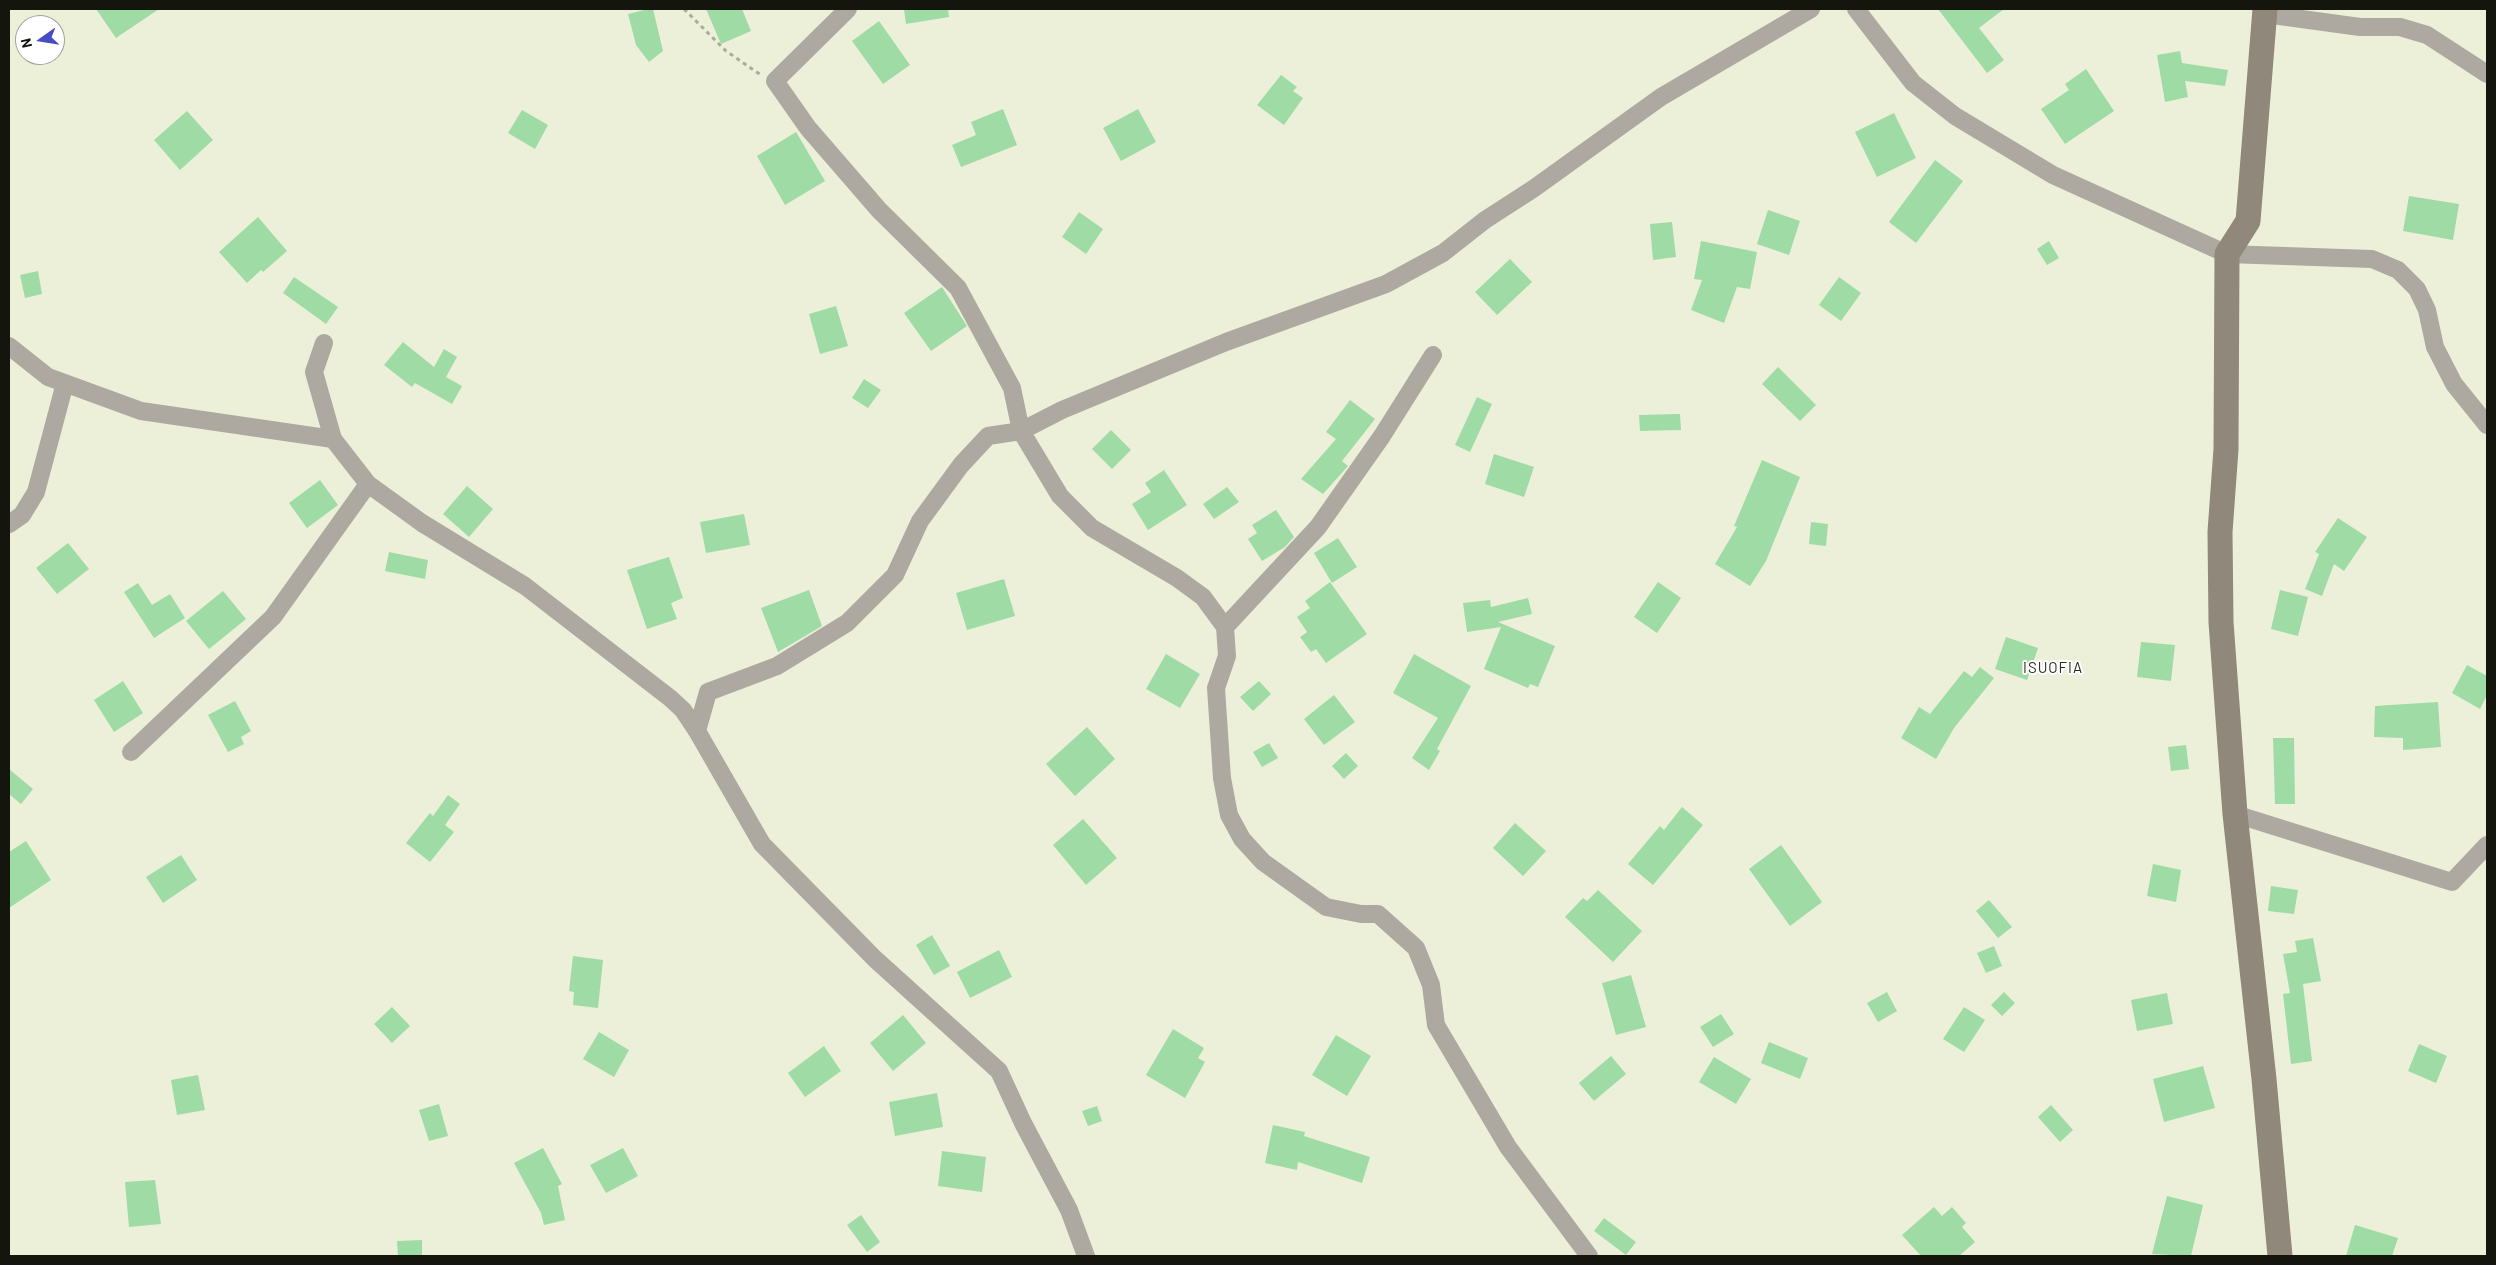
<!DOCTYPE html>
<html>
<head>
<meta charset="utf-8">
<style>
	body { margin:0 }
	#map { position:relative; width:2496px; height:1265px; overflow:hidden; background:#ecf0d9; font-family:Barlow,sans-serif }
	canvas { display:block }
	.frame { position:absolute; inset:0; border:10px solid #14150d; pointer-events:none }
	.north { position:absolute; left:15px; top:15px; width:50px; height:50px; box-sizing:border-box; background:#fff; border:1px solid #a1a19e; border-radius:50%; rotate:257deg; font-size:14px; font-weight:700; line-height:20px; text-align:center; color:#14150d }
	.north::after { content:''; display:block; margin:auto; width:18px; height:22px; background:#464dc2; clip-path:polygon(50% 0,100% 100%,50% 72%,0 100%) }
</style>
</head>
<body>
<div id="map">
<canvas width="2496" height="1265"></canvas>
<div class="frame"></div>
<div class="north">N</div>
</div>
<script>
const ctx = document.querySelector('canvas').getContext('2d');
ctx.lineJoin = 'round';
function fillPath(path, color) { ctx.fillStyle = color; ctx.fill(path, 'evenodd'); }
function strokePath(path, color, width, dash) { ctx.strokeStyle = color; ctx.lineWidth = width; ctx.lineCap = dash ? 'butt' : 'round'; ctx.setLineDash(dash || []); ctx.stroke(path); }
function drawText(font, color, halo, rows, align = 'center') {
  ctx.font = font + ' Barlow,sans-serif'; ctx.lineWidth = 4; ctx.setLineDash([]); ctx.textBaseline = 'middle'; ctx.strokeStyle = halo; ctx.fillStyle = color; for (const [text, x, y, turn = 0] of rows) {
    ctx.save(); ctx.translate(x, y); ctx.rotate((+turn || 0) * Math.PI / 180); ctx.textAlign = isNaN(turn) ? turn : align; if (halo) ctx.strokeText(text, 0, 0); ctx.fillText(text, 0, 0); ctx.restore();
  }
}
const building = new Path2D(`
	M96 9H159L116 38Z
	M648 9H653L663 51 649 62 636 45 628 14Z
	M706 9H742L751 31 721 44Z
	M904 9H948L949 17 906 24Z
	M1938 9H2004L1979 28 2004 60 1987 73Z
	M879 21 910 65 883 84 852 41Z
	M2180 51 2182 63 2228 70 2225 86 2185 81 2188 97 2165 102 2157 55Z
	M2086 69 2114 111 2065 144 2041 109 2069 90 2065 84Z
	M1281 75 1297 87 1293 91 1303 98 1284 125 1257 105Z
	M1003 109 1017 145 961 167 952 145 976 135 971 122Z
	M1138 109 1156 142 1121 161 1103 128Z
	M522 110 548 125 535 149 508 133Z
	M187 111 213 140 180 170 154 140Z
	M1894 113 1916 158 1877 177 1855 132Z
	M796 132 825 181 785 205 757 156Z
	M1935 160 1963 181 1916 243 1889 222Z
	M2409 196 2459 204 2453 240 2403 231Z
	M1768 210 1800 221 1789 255 1757 244Z
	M1079 212 1103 229 1086 254 1062 237Z
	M258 217 287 251 263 272 261 270 247 283 219 252Z
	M1672 222 1676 257 1653 260 1650 224Z
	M1701 241 1757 252 1750 289 1737 287 1724 323 1691 310 1702 280 1694 279Z
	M2049 241 2059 258 2047 265 2037 249Z
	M1510 259 1532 282 1497 315 1475 292Z
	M38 271 42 294 25 298 20 275Z
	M294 277 338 307 326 324 283 293Z
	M1839 277 1861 293 1841 321 1819 305Z
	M942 287 967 326 931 351 904 313Z
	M836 306 848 346 820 354 809 314Z
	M403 342 434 367 444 349 457 357 446 377 462 386 452 404 415 383 412 387 384 365Z
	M1778 367 1816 405 1800 421 1762 384Z
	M864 379 881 390 868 408 852 398Z
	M1477 397 1492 404 1470 452 1455 445Z
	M1350 400 1375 419 1342 461 1348 466 1323 494 1301 479 1336 439 1326 432Z
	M1680 414 1681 430 1640 431 1639 415Z
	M1111 430 1131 450 1112 469 1092 449Z
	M1494 454 1534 467 1524 497 1485 484Z
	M1762 460 1800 477 1766 561 1750 586 1715 564 1737 527 1734 526Z
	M1164 470 1187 505 1148 530 1132 504 1151 492 1145 483Z
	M320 480 338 505 307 528 289 503Z
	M467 486 493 509 469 537 443 514Z
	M1227 487 1239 502 1214 519 1203 504Z
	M1276 510 1294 537 1285 547 1262 561 1248 539 1257 533 1252 525Z
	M744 514 750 545 706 553 700 522Z
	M2338 518 2367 537 2344 571 2334 564 2322 596 2305 589 2319 554 2315 552Z
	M1811 522 1828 524 1826 546 1809 544Z
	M1338 538 1357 567 1332 583 1314 553Z
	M68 543 89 569 57 594 36 568Z
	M389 552 428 560 425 579 385 571Z
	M669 557 683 598 671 603 677 619 647 629 627 570Z
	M1004 579 1015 616 967 630 956 593Z
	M1330 582 1367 634 1326 663 1316 649 1311 652 1300 637 1307 632 1297 617 1310 608 1305 601Z
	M1658 582 1681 598 1657 633 1634 617Z
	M138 583 152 605 170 594 185 618 154 638 124 592Z
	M809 590 822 626 778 652 761 608Z
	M2280 590 2308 597 2298 636 2271 629Z
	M223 591 246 619 209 649 186 621Z
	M1528 598 1532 614 1498 622 1555 646 1538 687 1530 684 1528 688 1484 669 1501 627 1467 632 1463 603 1490 600 1491 607Z
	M2006 637 2038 648 2027 680 1995 669Z
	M2141 642 2175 645 2171 681 2137 677Z
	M1166 654 1200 674 1180 708 1146 689Z
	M1414 654 1471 686 1437 749 1440 751 1429 770 1412 758 1438 718 1393 693Z
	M2467 665 2487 676V695L2480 709 2452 693Z
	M1980 667 1994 678 1954 728 1936 759 1901 738 1919 707 1930 714 1964 671 1972 677Z
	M123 681 143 713 114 732 94 700Z
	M1259 681 1271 694 1253 711 1240 697Z
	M1334 695 1355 722 1324 745 1304 719Z
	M235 701 251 731 241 737 244 744 228 752 208 715Z
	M2438 702 2441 747 2403 750V738L2374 737 2375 706Z
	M1087 727 1115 759 1075 796 1046 764Z
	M2273 738H2294L2295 804H2275Z
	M1269 743 1278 758 1262 767 1253 752Z
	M2186 745 2189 769 2171 771 2168 747Z
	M1346 753 1358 766 1344 779 1332 766Z
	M9 769 33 789 21 804 9 794Z
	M448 795 460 804 445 825 454 832 430 862 406 843 430 813 433 816Z
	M1682 807 1703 825 1653 885 1628 864 1660 826 1664 830Z
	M1083 819 1117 858 1086 885 1053 845Z
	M1515 823 1546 851 1523 876 1493 848Z
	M26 841 51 880 9 908V852Z
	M1781 845 1822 902 1790 926 1749 869Z
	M181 855 197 880 163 903 146 877Z
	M2153 864 2181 870 2176 902 2147 896Z
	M2271 886 2298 890 2294 914 2268 911Z
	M1598 890 1642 931 1613 962 1565 917 1583 898 1587 901Z
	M1989 900 2012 927 1998 938 1976 911Z
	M932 935 950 966 934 975 916 945Z
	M2313 938 2321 981 2303 984 2312 1061 2291 1064 2283 994 2290 993 2283 954 2297 952 2295 941Z
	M1994 946 2002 966 1986 973 1977 953Z
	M999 950 1012 977 970 998 957 972Z
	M573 956 603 960 598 1008 573 1005 574 992 569 991Z
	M1631 975 1646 1027 1616 1035 1602 983Z
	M1887 992 1897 1011 1878 1022 1867 1003Z
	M2004 992 2015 1003 2002 1016 1991 1005Z
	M2167 993 2173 1024 2137 1031 2131 1000Z
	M392 1007 410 1026 392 1043 374 1024Z
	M1964 1007 1985 1020 1964 1052 1943 1039Z
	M1721 1014 1734 1034 1713 1047 1700 1027Z
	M903 1015 926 1043 893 1071 870 1043Z
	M1173 1029 1204 1048 1198 1058 1205 1062 1185 1098 1146 1075Z
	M599 1032 629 1050 614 1077 583 1059Z
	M1336 1035 1371 1056 1347 1096 1312 1075Z
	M1769 1042 1808 1058 1800 1079 1761 1063Z
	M2419 1044 2447 1056 2436 1083 2408 1071Z
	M824 1046 841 1071 805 1097 788 1073Z
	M1611 1056 1626 1074 1594 1101 1579 1083Z
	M1714 1057 1751 1079 1736 1104 1699 1082Z
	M2203 1066 2215 1108 2164 1122 2153 1079Z
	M198 1075 205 1110 177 1115 171 1080Z
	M937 1093 943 1127 895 1136 889 1102Z
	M439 1104 448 1136 429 1141 419 1110Z
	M2051 1105 2073 1130 2060 1142 2038 1117Z
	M1097 1106 1102 1121 1088 1126 1082 1111Z
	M1273 1125 1305 1132 1304 1136 1370 1157 1362 1183 1298 1162 1297 1170 1265 1163Z
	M543 1148 562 1184 558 1186 565 1220 544 1225 541 1213 514 1163Z
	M623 1148 638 1176 606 1193 590 1165Z
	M942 1151 986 1157 982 1192 938 1186Z
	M155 1180 161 1224 129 1227 125 1182Z
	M2167 1196 2203 1205 2191 1256 2152 1254Z
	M1934 1207 1942 1216 1952 1207 1966 1223 1962 1227 1975 1242 1959 1256H1921L1902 1235Z
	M861 1215 880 1242 867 1252 847 1225Z
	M1604 1218 1636 1242 1626 1255 1594 1231Z
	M2355 1225 2398 1238 2392 1256H2346Z
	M422 1240V1256H398L397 1241Z`);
const path = new Path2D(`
	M684 9 726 51 761 75`);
const street = new Path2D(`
	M848 9 775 81 808 128 879 210 958 288 1012 388 1021 431 1060 496 1092 528 1177 578 1203 597 1225 627 1227 656 1216 688 1222 778 1229 815 1242 839 1263 862 1326 907 1361 914H1378L1416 948 1431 985 1436 1025 1508 1147 1589 1256
	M1856 9 1913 83 1955 116 2053 175 2227 254 2372 259 2398 270 2417 289 2427 310 2435 347 2454 384 2487 425
	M2265 14 2360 27H2400L2427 35 2487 74
	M324 343 314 372 333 439 368 484 422 523 525 586 670 698 683 710 697 731 708 692 777 666 847 623 895 575 920 521 961 465 988 436 1021 431 1062 410 1226 342 1386 284 1443 253 1485 220 1533 189 1661 97 1811 9
	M9 346 48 377 141 411 333 439
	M9 524 22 515 36 492 65 383
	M1225 627 1318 527 1382 436 1433 355
	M697 731 762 844 875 959 999 1071 1023 1123 1069 1210 1086 1256
	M131 752 273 617 368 484
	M2235 814 2452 882 2487 845`);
const secondary = new Path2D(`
	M2265 9 2248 221 2227 254 2226 449 2220 532 2221 622 2235 814 2264 1079 2280 1256`);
const quarterNames = [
	["ISUOFIA",2053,668]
];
fillPath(building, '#9fdba4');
strokePath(path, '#a9ac9a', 3, [4, 4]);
strokePath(street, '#aea9a0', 18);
strokePath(secondary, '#8f887b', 25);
ctx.letterSpacing = '1px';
drawText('15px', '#292c1a', '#fff', quarterNames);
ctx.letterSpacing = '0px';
</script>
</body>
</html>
